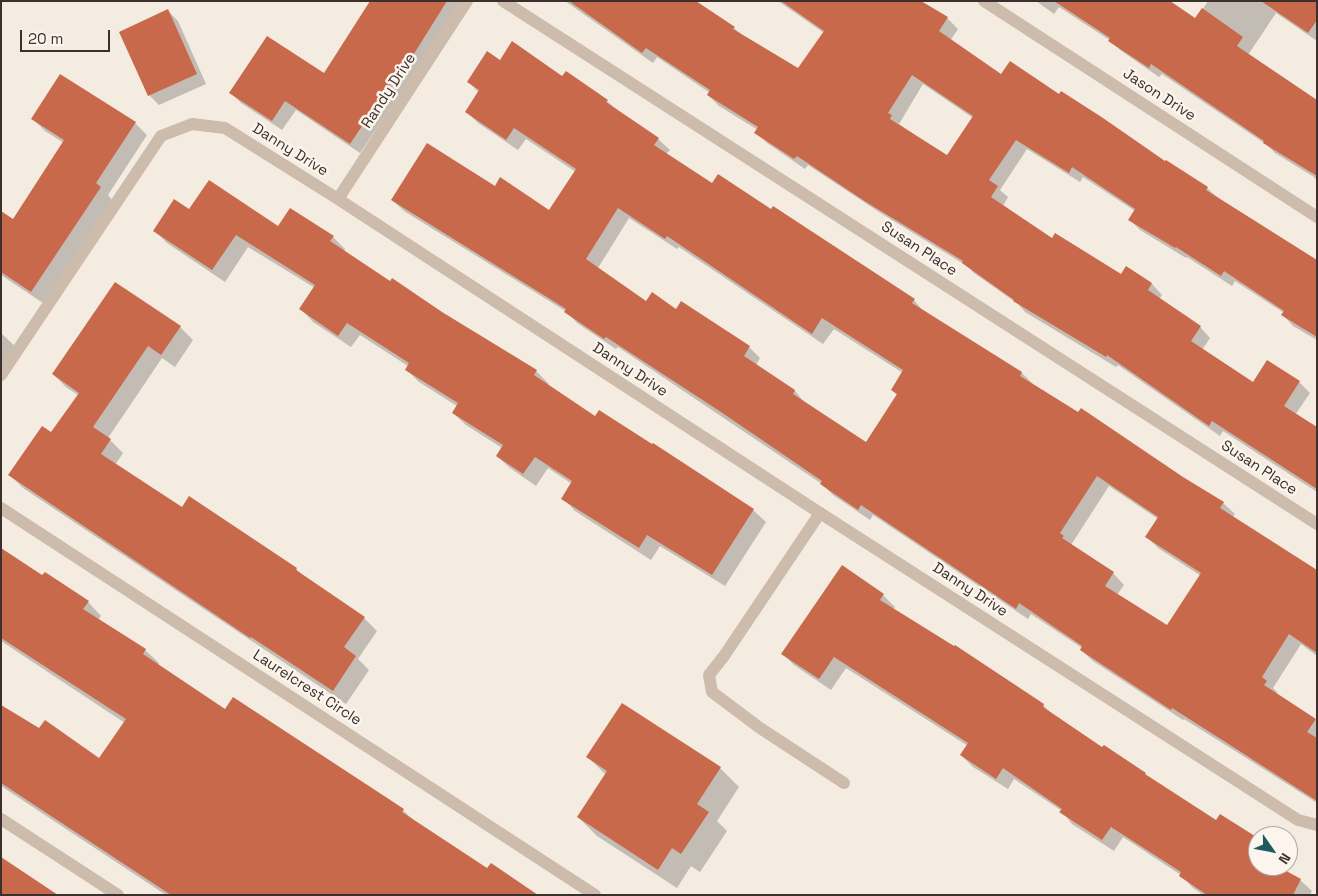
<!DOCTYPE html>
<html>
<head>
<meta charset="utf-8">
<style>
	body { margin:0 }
	#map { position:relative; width:1318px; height:896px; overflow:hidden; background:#f4ebe1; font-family:"Space Grotesk",sans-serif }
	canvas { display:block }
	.frame { position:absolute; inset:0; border:2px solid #3b302b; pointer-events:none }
	.north { position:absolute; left:1248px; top:826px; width:50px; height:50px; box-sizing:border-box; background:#fbf5ee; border:1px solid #aea6a0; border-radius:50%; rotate:123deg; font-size:14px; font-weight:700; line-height:20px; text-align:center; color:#3b302b }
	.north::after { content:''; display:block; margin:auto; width:18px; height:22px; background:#1f5a5e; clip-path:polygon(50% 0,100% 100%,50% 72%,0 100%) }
	.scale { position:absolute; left:20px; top:30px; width:90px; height:22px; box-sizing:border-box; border:2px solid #3b302b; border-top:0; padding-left:6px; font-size:15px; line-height:18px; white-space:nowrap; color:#3b302b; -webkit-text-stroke:4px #fbf5ee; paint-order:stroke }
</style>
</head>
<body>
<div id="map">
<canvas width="1318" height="896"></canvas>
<div class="frame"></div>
<div class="north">N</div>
<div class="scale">20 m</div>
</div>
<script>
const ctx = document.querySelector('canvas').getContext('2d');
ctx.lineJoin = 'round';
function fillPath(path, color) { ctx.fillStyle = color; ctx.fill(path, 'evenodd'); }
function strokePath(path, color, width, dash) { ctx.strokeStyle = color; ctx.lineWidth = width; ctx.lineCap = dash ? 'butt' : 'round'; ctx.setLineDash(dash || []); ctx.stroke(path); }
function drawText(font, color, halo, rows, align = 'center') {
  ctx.font = font + ' "Space Grotesk",sans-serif'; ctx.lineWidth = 5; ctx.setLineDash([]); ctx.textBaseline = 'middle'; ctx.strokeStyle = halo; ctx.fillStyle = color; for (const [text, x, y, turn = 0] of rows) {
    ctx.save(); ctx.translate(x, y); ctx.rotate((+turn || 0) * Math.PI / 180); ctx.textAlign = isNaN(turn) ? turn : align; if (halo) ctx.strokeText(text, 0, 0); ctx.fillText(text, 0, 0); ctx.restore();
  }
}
const shadow = new Path2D(`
	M372 1H463L360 153 296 110 282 130 241 103 231 93 324 75Z
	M565 1H695L734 28 742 35 799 70 824 33 778 1H919L947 18 958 29 950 41 1001 76 1166 163 1207 188 1218 198 1317 261V340L1293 326 1283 315 1284 313 1235 281 1232 286 1187 257 1186 258 1140 230 1130 220 1135 211 1083 177 1080 182 1027 149 1000 190 1008 197 1003 206 1052 240 1121 276 1126 267 1152 284 1162 295 1159 300 1200 327 1210 338 1202 350 1253 384 1268 361 1299 382 1310 393 1295 415 1317 428V492L1223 431 1220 436 1118 365 1116 367 1025 312 1018 304 974 273 967 266 879 212 808 165 805 169 767 143 756 132 758 130 719 106 708 95 710 93 657 57 653 63ZM923 84 973 118 947 157 899 124Z
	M1036 1H1167L1196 20 1208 1H1317V41L1276 13 1248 55 1317 101V181L1314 177 1275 153 1267 145 1162 74 1159 77 1120 50 1111 41 1059 7 1054 14Z
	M168 11 178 21 206 84 159 105 149 95Z
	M500 62 563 78 607 101 618 111 658 139 670 150 666 154 712 185 771 210 914 300 924 312 1022 373 1033 384 1223 503 1235 514 1232 518 1317 572V656L1301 644 1273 688 1278 693 1276 694 1317 721V803L1240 754 1184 719 1183 720 1093 661 1081 650 1082 648 1031 614 1028 619 873 515 870 520 833 495 822 484 618 347 616 349 577 323 567 312 404 211 392 200 495 188 550 211 576 172 526 139 518 150 478 123 467 112 479 93 468 81ZM629 218 677 249 679 247 823 344 834 329 903 373 892 390 898 396 866 443 805 403 795 391 756 365 760 358 749 347 676 311 646 303 598 268ZM1109 486 1158 519 1147 537 1158 548 1201 576 1167 626 1117 595 1124 585 1113 573 1071 545Z
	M33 119 135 123 147 135 108 195 112 200 43 303 1 275V213L13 220 64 143 45 131Z
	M189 211 333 237 345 249 344 252 390 283 536 371 549 384 547 385 596 418 753 510 766 522 725 586 660 546 651 560 575 511 563 498 572 484 548 468 536 486 510 468 497 456 502 448 466 425 453 413 457 406 419 382 406 369 408 366 360 335 351 347 313 322 301 309 315 288 248 247 225 282 167 243 155 231Z
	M180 327 193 340 175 367 162 358 108 438 123 453 115 465 182 509 296 569 304 577 364 618 377 631 358 659 369 670 346 704 23 488 10 475 52 433 78 395 66 387 53 374Z
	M1 333 20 351 1 379Z
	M1 549 42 577 88 602 101 616 98 620 145 650 159 663 158 665 226 711 403 810 415 822 487 870 534 895H166L1 786V706L40 730 100 760 125 723 1 641Z
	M842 567 883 595 895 607 893 610 1043 705 1054 716 1102 749 1145 774 1151 780 1216 822 1257 840 1258 866H1275L1300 880 1312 891 1310 895H1203L1192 887 1181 875 1123 837 1114 851 1072 824 1062 811 1014 779 1008 789 973 767 961 755 968 746 846 668 831 690 794 665 783 654Z
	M588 757 720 768 739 787 717 821 727 831 700 872 691 866 677 888 597 836 578 817 606 775Z`);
const building = new Path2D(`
	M370 1H447L402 73 399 71 350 144 285 101 272 121 229 93 267 36 324 73Z
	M569 1H696L735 27 733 29 798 68 824 31 781 1H921L948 17 939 31 1001 74 1010 61 1059 94 1061 91 1103 118 1165 161 1166 160 1208 187 1206 190 1317 260V337L1281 315 1284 311 1224 271 1221 276 1176 247 1175 248 1128 220 1135 209 1072 167 1069 173 1016 140 989 180 998 186 991 197 1052 238 1055 233 1121 274 1126 266 1152 283 1148 290 1201 326 1191 341 1253 382 1267 360 1300 381 1284 406 1317 427V489L1212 421 1209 426 1107 355 1106 357 1013 301 1014 300 962 263 963 261 866 202 797 156 794 159 754 133 758 127 707 95 710 90 646 48 642 53ZM912 75 973 116 947 155 890 119 892 115 888 113Z
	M1054 1H1170L1195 18 1202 8 1243 37 1237 46 1317 100V176L1263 143 1264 141 1151 64 1149 68 1108 41 1110 38Z
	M1261 1H1317V20L1308 33Z
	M168 9 197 74 148 96 119 32Z
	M512 41 562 76 566 71 608 100 606 102 659 138 654 145 712 183 718 174 771 209 773 206 915 299 912 303 1022 372 1020 376 1078 412 1081 408 1183 477 1224 502 1220 508 1317 570V653L1289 634 1262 677 1267 681 1264 685 1316 719 1307 732 1317 738V801L1227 743 1172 708 1171 710 1080 650 1082 646 1019 603 1016 609 861 505 858 510 820 484 822 481 721 412 606 337 604 339 564 312 566 309 391 200 427 143 495 186 500 177 549 210 576 169 514 128 506 140 465 112 479 90 467 82 487 51 500 60ZM618 208 665 239 667 236 812 334 822 318 903 370 891 390 897 394 866 442 793 394 795 390 744 356 750 346 681 301 676 309 652 292 646 301 586 259ZM1097 476 1158 517 1145 537 1201 573 1167 625 1105 586 1114 572 1062 538 1064 536 1060 533Z
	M60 74 136 122 96 183 101 187 31 292 1 272V211L13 219 64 140 31 119Z
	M209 180 278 226 290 208 334 236 330 241 390 281 392 278 442 312 537 370 534 375 595 416 599 410 652 444 653 443 754 509 712 575 647 535 639 548 561 499 572 481 535 457 523 474 496 456 503 445 452 413 458 403 405 370 409 363 347 323 338 336 299 309 315 285 236 235 212 270 153 231 174 199 189 209Z
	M115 282 181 326 161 355 148 346 93 427 111 439 101 454 182 507 189 496 297 568 296 570 365 617 344 647 356 656 333 691 251 637 250 638 8 475 42 426 51 432 79 393 52 374Z
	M1 548 42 575 45 572 89 601 83 609 146 649 143 654 225 709 233 697 404 809 402 812 487 868 491 863 538 895H171L1 783V705L39 728 45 720 99 758 126 719 1 638Z
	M842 565 884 594 880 600 954 646 955 645 1044 704 1043 707 1102 747 1104 745 1146 773 1145 774 1216 820 1220 814 1258 838V866H1277L1301 879 1293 895H1207L1179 876 1181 872 1111 827 1102 840 1059 812 1062 809 1003 768 996 779 960 755 968 743 834 657 819 679 781 654Z
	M622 703 721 767 697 804 709 812 681 854 672 848 658 870 577 817 607 771 586 757Z
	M1 857 58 895H1Z`);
const lane = new Path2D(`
	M820 513 724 656 709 675 712 692 760 728 844 783`);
const street = new Path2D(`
	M503 1 1317 524
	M984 1 1317 217
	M338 199 467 1
	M1 375 161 136 192 124 225 128 338 199 820 513 1298 820 1317 825
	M1 508 595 895
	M1 819 118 895`);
const streetNames = [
	["Randy Drive",389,91,-57],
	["Jason Drive",1159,95,33],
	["Danny Drive",290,150,32],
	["Susan Place",919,249,33],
	["Danny Drive",630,370,33],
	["Susan Place",1259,468,33],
	["Danny Drive",970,590,33],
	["Laurelcrest Circle",307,688,33]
];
fillPath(shadow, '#0003');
fillPath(building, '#c8694b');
strokePath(lane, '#cdbbac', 12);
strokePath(street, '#cdbbac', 12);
drawText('15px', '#3b302b', '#fbf5ee', streetNames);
</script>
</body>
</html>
